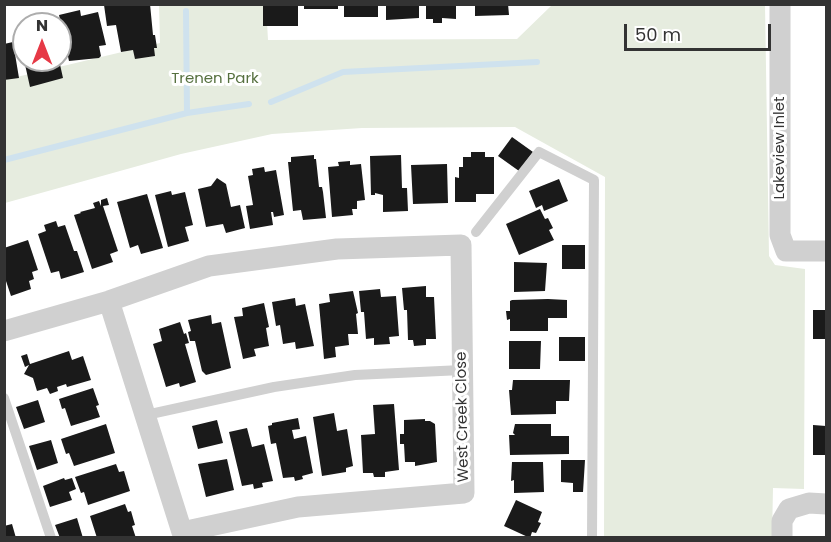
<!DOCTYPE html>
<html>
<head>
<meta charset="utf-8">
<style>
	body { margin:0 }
	#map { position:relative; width:831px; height:542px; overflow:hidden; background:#fff; font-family:Poppins,sans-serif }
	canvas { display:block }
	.frame { position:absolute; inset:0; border:6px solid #333; pointer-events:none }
	.north { position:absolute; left:12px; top:12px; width:60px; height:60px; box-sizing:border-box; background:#fff; border:2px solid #adadad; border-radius:50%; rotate:0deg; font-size:16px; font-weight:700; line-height:24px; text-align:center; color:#333 }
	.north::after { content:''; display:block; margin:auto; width:21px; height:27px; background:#e63946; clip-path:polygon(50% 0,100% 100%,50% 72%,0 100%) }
	.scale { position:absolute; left:624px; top:24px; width:147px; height:27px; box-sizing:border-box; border:3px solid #333; border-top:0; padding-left:8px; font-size:18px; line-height:21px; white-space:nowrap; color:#333; -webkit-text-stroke:4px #fff; paint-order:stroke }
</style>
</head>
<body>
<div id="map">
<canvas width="831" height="542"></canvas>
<div class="frame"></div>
<div class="north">N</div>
<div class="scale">50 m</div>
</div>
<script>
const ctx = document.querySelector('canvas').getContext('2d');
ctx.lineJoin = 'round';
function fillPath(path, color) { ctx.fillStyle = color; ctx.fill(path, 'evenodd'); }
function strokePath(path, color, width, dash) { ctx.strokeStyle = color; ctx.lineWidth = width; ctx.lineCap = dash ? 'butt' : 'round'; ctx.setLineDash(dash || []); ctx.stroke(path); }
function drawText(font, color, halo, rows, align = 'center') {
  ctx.font = font + ' Poppins,sans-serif'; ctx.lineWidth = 6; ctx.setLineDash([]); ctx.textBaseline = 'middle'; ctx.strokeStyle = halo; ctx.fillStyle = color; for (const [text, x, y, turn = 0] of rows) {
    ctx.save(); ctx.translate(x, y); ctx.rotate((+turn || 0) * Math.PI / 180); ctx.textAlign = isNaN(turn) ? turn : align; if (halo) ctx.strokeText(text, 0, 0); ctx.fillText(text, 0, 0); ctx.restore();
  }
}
const green = new Path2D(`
	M159 5H266L268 40 517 39 552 5H765L769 256 775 265 805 269 804 489 773 488 772 537H604L605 177 515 127 362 128 272 134 181 154 5 203 4 80 160 43Z`);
const stream = new Path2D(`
	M186 11 187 113
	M271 102 343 72 537 62
	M4 160 187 113 249 104`);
const building = new Path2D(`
	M150 4 153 35H155L157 48H154L155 56 135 59 133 50 121 52 116 25 107 26 104 5Z
	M263 4H298V26H263Z
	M304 4H338V9H304Z
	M344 4H378V17H344Z
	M386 4H419V18L386 20Z
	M426 4H456V19L442 18V23H433V19H426Z
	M475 4H508L509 15 475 16Z
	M80 10 81 16 98 12 106 45 99 46 101 56 99 58 69 61 59 15Z
	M53 16 55 24H25V23Z
	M13 42 19 78 4 80V44Z
	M24 60H59L63 78 30 87Z
	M512 137 533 152 519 171 498 156Z
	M471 152H485V157H494V194H476V202H455V177L459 178V167H463V157H471Z
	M314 155V159H316L319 187H322L323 192 326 218 303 220 301 210 293 211 288 162H291V157Z
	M401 155 402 188H407L408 211 383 212V195L375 193V195H371L370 156Z
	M350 161V165L361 164 365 200 357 201V209H352L353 215 332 217 328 167 339 166 338 162Z
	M447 164 448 203 413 204 411 165Z
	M264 167 265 172 276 170 284 215 274 217 273 212H271L273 225 250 229 246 206 253 205 248 176 253 175 252 169Z
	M217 178 226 184 231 207 240 205 245 228 226 233 223 224 206 227 198 189 211 186Z
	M559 179 568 201 544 211 542 205 536 208 529 191Z
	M171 191 172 195 185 192 193 225 185 227 189 241 168 247 155 195Z
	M147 194 163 248 141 254 138 245 130 248 117 202Z
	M107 198 109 205 103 206 118 251 110 254 113 262 92 269 74 215 81 213 80 212 95 208 93 203 99 201 101 206V200Z
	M540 209 545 219 548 218 553 228 549 230 554 240 519 255 506 224Z
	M56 221 58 227 65 225 74 251H77L84 272 61 279 59 271 51 273 38 234 46 231 44 225Z
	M28 240 38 270 32 272 34 279 29 281 31 289 11 296 4 275V248Z
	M562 245H585V269H562Z
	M514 262 547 263 545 291 514 292Z
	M426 286V297H434L436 339H426V345L414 346 413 340H408L407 310H404L402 288Z
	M380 289 381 297 396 296 399 336 389 337 390 344 374 345V338L366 339 364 312H361L359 291Z
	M353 291 358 313 356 314 358 334H348L349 345 335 347 336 357 324 359 319 304 330 302 329 294Z
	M295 298 296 306 305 304 314 346 296 349 295 342 283 344 280 325 276 326 272 302Z
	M548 299 567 300V318H548V331H510V319L507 320 506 311H510V301L512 300Z
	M264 303 269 327 266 328 269 346 254 349 256 356 243 359 234 317 243 316 242 308Z
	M813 310H826V339H813Z
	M211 315 212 324 221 322 231 368 206 375 202 371 195 341H190L188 332 191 331 188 320Z
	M180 322 184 334 186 333 189 343 185 344 196 382 180 387 179 383 166 387 153 344 162 341 159 329Z
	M559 337H585V361H559Z
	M509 341H541L540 369H509Z
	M69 351 72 360 83 356 91 380 67 387 66 384 57 387 58 391 50 394 47 388 37 391 33 378 24 374 29 365 25 367 21 356 27 354 30 364Z
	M513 380H570L569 401H556V414L511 415 509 390H512Z
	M93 388 99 405 96 406 100 417 71 426 65 408 62 409 59 399Z
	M38 400 45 422 24 429 16 407Z
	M394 404 399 470 385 472V477H374L373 473H363L361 435 375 434 373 405Z
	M334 413 337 431 347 429 353 466 346 468V472L322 476 313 417Z
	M298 418 300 429 292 430 294 439 306 436 313 473 302 476 303 479 295 481 294 477 283 478 276 443 271 444 268 426 272 425V423Z
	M425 419V421H430L435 424 437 462 415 466V462H405L404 444H400V434H404V420Z
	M217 420 223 443 198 449 192 426Z
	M106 424 115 453 74 466 69 453 66 454 61 439Z
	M515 424H551V436H569V454L510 455 509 435H515L513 433Z
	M813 425 826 426V455H813Z
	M247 428 252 447 264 444 273 481 262 483 263 487 254 489 253 484 242 486 229 432Z
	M51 440 58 463 37 470 29 446Z
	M227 459 234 490 206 497 198 464Z
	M561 460H585L583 492H573V483L561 482Z
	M512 462H543L544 492 514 493V480L511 481Z
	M116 464 119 472 124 471 130 491 88 505 84 492 81 493 75 477Z
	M64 478 65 480 72 478 76 489 69 492 72 500 50 507 43 486Z
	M516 500 542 512 538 522 541 523 536 533 532 532 530 538 504 526Z
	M125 504 128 512 131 511 135 525 132 526 136 538H97L90 516Z
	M77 518 83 538H60L55 525Z
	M12 524 16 538H4V526Z`);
const lane = new Path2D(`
	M476 232 539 152 594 180 592 538
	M4 398 51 538
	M146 415 274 387 355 375 462 370`);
const street = new Path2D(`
	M780 4V235L786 251H826
	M4 331 109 301 209 266 337 249 461 245 464 493 298 507 182 532 109 301
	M782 538V521L789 509 809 503 826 504`);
const parkNames = [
	["Trenen Park",215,79]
];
const streetNames = [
	["Lakeview Inlet",780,148,-90],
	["West Creek Close",463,417,-91]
];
fillPath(green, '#e6ecdf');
strokePath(stream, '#cfe2ee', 6);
fillPath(building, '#1a1a1a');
strokePath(lane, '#d0d0d0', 10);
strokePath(street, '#d0d0d0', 21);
drawText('15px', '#56703f', '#fff', parkNames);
drawText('15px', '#333', '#fff', streetNames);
</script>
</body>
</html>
